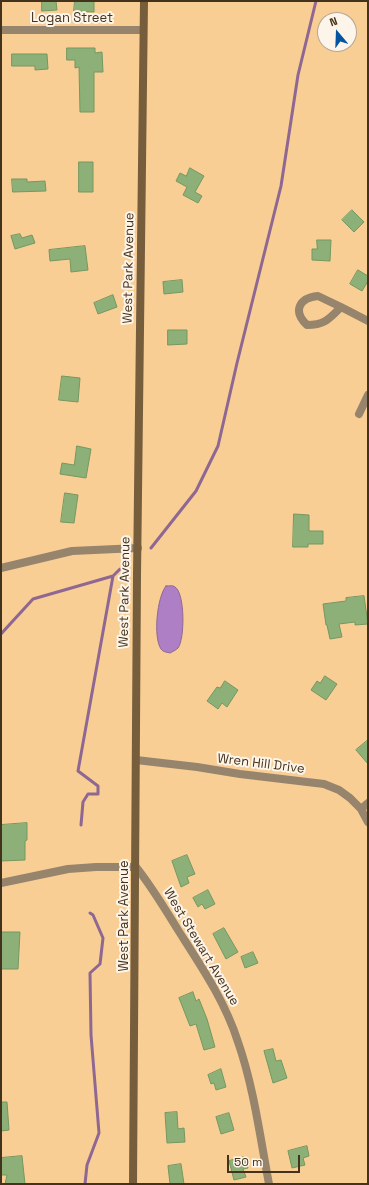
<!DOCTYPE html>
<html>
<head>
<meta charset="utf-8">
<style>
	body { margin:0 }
	#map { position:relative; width:369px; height:1185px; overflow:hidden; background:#f8ce95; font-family:"Space Grotesk",sans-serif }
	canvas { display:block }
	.frame { position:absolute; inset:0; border:2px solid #44331c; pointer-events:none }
	.north { position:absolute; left:317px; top:12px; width:40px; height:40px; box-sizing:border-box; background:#fef5ea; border:1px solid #b4a798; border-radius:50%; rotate:341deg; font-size:11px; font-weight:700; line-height:16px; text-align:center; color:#44331c }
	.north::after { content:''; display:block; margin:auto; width:14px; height:18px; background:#0355a3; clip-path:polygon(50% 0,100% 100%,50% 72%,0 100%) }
	.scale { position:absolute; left:227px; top:1155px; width:73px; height:18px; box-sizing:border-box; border:2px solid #44331c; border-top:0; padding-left:5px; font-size:12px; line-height:14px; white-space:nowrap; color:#44331c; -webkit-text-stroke:3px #fef5ea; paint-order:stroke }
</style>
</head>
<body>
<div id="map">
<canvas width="369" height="1185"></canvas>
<div class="frame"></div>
<div class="north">N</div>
<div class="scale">50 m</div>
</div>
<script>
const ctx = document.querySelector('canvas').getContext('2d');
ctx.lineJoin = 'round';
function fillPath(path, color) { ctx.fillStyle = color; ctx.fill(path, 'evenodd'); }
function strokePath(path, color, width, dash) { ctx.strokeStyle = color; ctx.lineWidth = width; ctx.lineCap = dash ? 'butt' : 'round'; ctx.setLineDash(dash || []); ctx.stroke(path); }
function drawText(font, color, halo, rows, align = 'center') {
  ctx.font = font + ' "Space Grotesk",sans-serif'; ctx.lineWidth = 4; ctx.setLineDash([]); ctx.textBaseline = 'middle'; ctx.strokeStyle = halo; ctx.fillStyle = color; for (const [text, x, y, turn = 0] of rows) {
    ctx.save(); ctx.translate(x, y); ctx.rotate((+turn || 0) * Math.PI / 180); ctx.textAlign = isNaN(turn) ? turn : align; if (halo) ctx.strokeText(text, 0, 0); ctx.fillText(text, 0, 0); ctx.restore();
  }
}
const water = new Path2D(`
	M166 586C169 586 173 585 175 587 185 593 185 639 178 648 176 650 172 652 170 653 166 652 163 652 161 649 153 637 157 597 166 586Z`);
const stream = new Path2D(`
	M151 548 196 491 218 446 237 363 281 186 298 75 316 1
	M1 634 33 599 113 576 120 569
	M81 825 83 802 88 794H98V786L78 771 113 576
	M85 1184 87 1165 99 1133 91 1035 90 973 100 964 103 938 93 915 90 913`);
const building = new Path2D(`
	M42 1H56L57 10 42 11Z
	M75 1H94V12L74 11Z
	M67 48H95V53L102 52 103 72H94V112H80L79 67 75 68V60H67Z
	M12 54H47L48 69 35 70V66H12Z
	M79 162H93V192H79Z
	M190 168 204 176 195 192 202 196 198 203 183 195 187 187 176 181 180 173 186 176Z
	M12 179H27V182L45 181 46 191 13 192Z
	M352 210 364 222 354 232 342 220Z
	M20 234 22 238 32 235 35 243 15 249 11 236Z
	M317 240H331L330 261 312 260V249H317Z
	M85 246 88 270 71 272 70 259 50 261 49 250Z
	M358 270 368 276V281L362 291 350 284Z
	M182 280 183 292 164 294 163 282Z
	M113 295 117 307 98 314 94 303Z
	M168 330H187V344L168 345Z
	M62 376 80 378 78 402 59 400Z
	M77 446 91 449 86 478 60 474 62 463 74 465Z
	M65 493 78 495 74 523 61 522Z
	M294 514 309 515V531H323V544H308V547H293Z
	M364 596 368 624 355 625V622L339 624 342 637 330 639 327 625H326L323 604 346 601V598Z
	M325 676 337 684 326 700 311 690 317 681 320 683Z
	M225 681 238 690 227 707 222 703 218 709 207 701 217 687 220 688Z
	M368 740V764L356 750Z
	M27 823V840L25 841V860L1 861V825Z
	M187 855 195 874 187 877 189 883 181 887 172 861Z
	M208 890 215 904 205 909 202 904 198 907 193 898Z
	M224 928 238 952 226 959 213 934Z
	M1 932H20L18 969H1Z
	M253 952 258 963 245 968 241 957Z
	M193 992 196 1001 199 999 207 1019 215 1047 204 1050 196 1024 190 1026 179 998Z
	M273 1049 276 1061 281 1060 287 1078 273 1083 264 1051Z
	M221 1069 226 1087 216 1090 214 1083 211 1084 208 1075Z
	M1 1102H7L9 1130 1 1131Z
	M177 1112 178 1129 184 1128 185 1142 167 1143 165 1113Z
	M229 1113 234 1130 221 1134 216 1117Z
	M307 1146 309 1156 303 1158 305 1165 292 1168 288 1151Z
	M22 1156 25 1184H5L7 1175H1V1158Z
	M244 1157 248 1168 243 1169 246 1177 234 1180 229 1161Z
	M181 1164 184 1184H170L168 1166Z`);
const street = new Path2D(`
	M1 30H143
	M318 296 341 307C329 319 325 325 307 325 293 312 298 298 318 296Z
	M341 307 368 321
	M359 414 368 395
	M1 568 72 551 138 548
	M136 760 197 767 240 774 324 784 339 790 350 798 361 809 368 822
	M361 809 368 803
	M1 883 68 869 96 867H136C152 887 165 909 178 930 201 966 225 1001 238 1042 254 1088 260 1137 269 1184`);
const secondary = new Path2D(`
	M133 1184 137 575 144 1`);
const streetNames = [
	["Logan Street",72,18],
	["West Park Avenue",129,268,-89],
	["West Park Avenue",125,592,-89],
	["Wren Hill Drive",261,764,7],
	["West Park Avenue",124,916,-90],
	["West Stewart Avenue",201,947,59]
];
fillPath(water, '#ae7fc4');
strokePath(water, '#8e6892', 1);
strokePath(stream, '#8e6892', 3);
fillPath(building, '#8db078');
strokePath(building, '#759760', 1);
strokePath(street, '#96846d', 8);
strokePath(secondary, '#765d3b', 8);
drawText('13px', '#44331c', '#fef5ea', streetNames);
</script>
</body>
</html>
